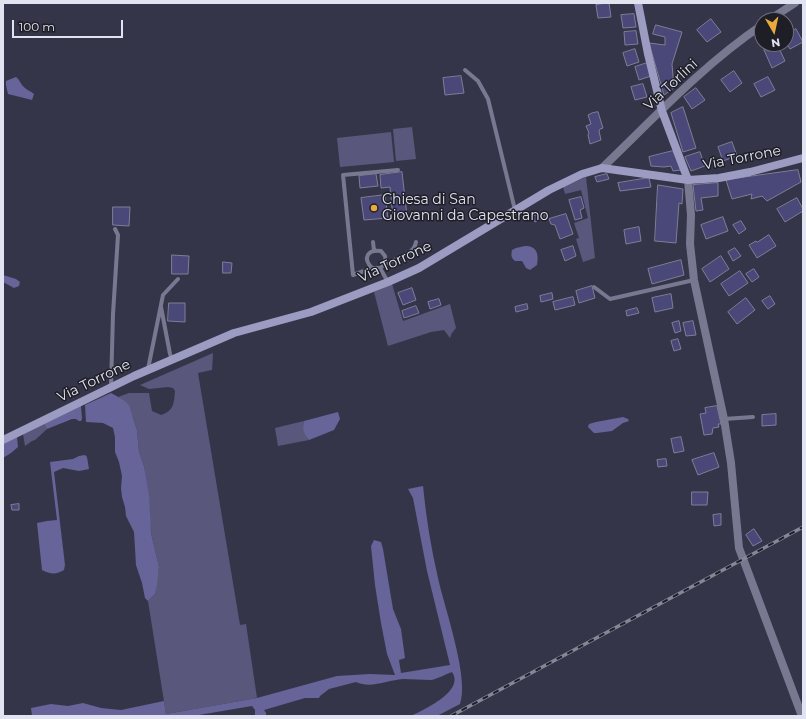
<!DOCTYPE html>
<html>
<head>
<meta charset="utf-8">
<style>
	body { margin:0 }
	#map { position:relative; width:806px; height:719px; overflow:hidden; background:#35354a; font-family:Montserrat,sans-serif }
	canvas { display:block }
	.frame { position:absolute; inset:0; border:4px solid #e2e3f0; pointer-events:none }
	.north { position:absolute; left:754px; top:12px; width:40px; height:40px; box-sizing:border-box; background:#1e1e27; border:1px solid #6c6d77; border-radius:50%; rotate:171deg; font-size:11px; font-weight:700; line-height:16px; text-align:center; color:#e2e3f0 }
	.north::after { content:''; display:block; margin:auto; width:14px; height:18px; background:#eca93b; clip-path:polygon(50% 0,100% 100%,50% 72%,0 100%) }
	.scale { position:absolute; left:12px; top:20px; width:111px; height:18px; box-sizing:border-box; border:2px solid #e2e3f0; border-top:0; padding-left:5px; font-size:12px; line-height:14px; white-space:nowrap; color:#e2e3f0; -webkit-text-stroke:3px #1e1e27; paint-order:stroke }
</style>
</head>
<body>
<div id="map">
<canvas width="806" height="719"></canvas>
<div class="frame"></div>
<div class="north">N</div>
<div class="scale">100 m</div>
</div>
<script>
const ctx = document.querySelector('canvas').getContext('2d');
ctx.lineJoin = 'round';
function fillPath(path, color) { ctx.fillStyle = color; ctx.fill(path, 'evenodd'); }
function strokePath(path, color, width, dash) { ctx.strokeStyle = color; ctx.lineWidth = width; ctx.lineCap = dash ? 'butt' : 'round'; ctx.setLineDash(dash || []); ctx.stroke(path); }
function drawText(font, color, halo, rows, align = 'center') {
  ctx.font = font + ' Montserrat,sans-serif'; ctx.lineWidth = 3; ctx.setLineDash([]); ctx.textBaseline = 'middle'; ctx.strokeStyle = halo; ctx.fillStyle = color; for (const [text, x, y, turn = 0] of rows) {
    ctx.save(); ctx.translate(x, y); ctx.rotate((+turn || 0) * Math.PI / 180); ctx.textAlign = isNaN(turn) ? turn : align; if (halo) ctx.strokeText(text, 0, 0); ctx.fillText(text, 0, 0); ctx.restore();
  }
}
const green = new Path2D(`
	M412 127 416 159 396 161 393 129Z
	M391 132 394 162 340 167 337 138Z
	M586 177 595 258 583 262 576 239 579 238 574 223 588 218 581 190 565 194 563 187Z
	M392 284 403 321 450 304 456 328 452 333 450 338 444 330 431 332 388 346 374 292Z
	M213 353 212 370 198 373 240 625 246 624 257 698 166 714 148 601 155 594 159 567 151 533 144 466 139 452 137 430 133 417 122 399 118 397 129 393H149L152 411 161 415C174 411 174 403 175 391L173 388 168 387 149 389 140 385Z
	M304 421C302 428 304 434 309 440L278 446 275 428Z
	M44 424 47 429 35 440 32 441 25 446 23 434Z`);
const forest = new Path2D(`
	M16 77C20 80 21 85 25 88 28 91 31 91 34 94L32 100 8 94 6 85V81Z
	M525 246C537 246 539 254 537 265L530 270 526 268 522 261H515C511 258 511 255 512 250L516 248Z
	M3 275 16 279 20 282 19 286 14 288 3 282Z
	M111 393 122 399 129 405 137 430 139 452 144 466 149 496 151 533 159 567 157 585 155 594 148 601 145 598 142 583 136 565 134 532 126 516 125 507 122 497 121 488 122 476 119 462 115 452V437L113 428 103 423 86 422 85 405Z
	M81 406 82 419 81 421H79L76 419H72L47 429 44 424Z
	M338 412 340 419 334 430 309 440C303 433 302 429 304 421Z
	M623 417 628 419 629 421 623 423 612 431 597 433H594L588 427 589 424 596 422Z
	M17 437 18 447 11 453 3 458V444Z
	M85 455 87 457 89 469 79 471 63 468 54 472 65 565 64 570C56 575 50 574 42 570L37 523 47 521 57 520 50 462 73 459 79 456Z
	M423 486C426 517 431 548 438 578 444 606 470 679 460 704L437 716H411C425 709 465 691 452 672 445 674 438 679 431 680 422 680 412 679 403 679 388 680 371 689 356 682L329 689 320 696 319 698H305L264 710 266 713V716H255V710L252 706 193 716H32L31 708 51 704 68 706 83 703 101 708 121 710 164 701 166 714 257 698 337 676 370 674 395 675 387 654 381 623 375 585 371 546 374 540 381 542 383 549 393 609 401 629 405 658 399 660 401 673 450 665 427 571 413 498 408 489Z`);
const building = new Path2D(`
	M609 3 611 17 598 18 596 5Z
	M634 14 636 27 623 28 621 15Z
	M711 19 721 32 707 42 697 30Z
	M656 25 682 32 672 64 674 88 664 95 649 43 665 45V37L653 34Z
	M796 29 803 42 790 49 786 42V35Z
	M636 31 638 44 625 45 624 32Z
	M777 44 785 61 772 68 764 50Z
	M635 49 639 62 627 66 623 53Z
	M647 63 651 76 639 80 635 67Z
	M734 71 742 83 730 92 721 80Z
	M461 76 464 93 445 95 443 78Z
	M768 77 775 90 761 97 754 84Z
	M643 84 647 97 635 100 631 87Z
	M696 88 705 100 692 109 684 97Z
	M683 107 696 148 683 152 671 113Z
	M598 112 603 128 600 129 599 131 601 140 590 144 588 135 589 133 586 126 591 124 588 115 592 113Z
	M732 142 737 156 723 161 718 147Z
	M673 151 681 170 673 171 671 166 664 167 651 166 649 157Z
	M700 152 705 166 691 171 685 157Z
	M798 170 801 182 767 201 762 196 751 199 752 194 732 199 726 180Z
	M402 172 407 216 393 218 390 187 381 188 380 175Z
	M376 174 378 186 360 188 359 176Z
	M607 174 609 179 597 182 595 177Z
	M649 178 651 187 620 191 618 183Z
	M718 183V196L701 198 703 210 696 211 693 185Z
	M658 185 683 189 682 204 679 203 676 243 655 241Z
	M385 195 388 218 364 220 361 198Z
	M581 197 584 208 580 210 582 218 575 220 569 200Z
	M797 198 803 209V211L785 222 777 209Z
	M113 207H130L129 226 113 225Z
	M543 212 546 217 535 222 532 217Z
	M566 214 573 234 560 239 555 225 551 224 549 219Z
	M723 217 728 231 706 239 701 225Z
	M741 221 746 229 739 234 733 225Z
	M639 227 641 241 626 244 624 230Z
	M769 235 776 246 757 258 749 245 756 241 757 242Z
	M573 246 576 256 565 261 561 250Z
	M735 248 741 256 733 261 728 252Z
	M172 255 189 256 188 274H172Z
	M721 256 729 269 710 282 702 269Z
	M681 260 684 275 652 284 648 269Z
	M223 262 232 263 231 273H223Z
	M754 269 759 277 752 282 746 274Z
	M740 271 748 283 729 296 721 284Z
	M592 286 595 298 579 303 576 291Z
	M412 288 416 300 403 305 398 293Z
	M552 293 553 299 541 302 540 296Z
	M671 294 673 308 655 312 652 298Z
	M770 296 775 304 768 309 762 301Z
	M573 297 575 305 555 310 553 302Z
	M746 298 755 310 737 324 728 312Z
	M439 299 441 305 430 309 428 302Z
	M169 303H185V322L168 321Z
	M527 304 528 309 516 312 515 307Z
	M416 306 419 313 404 318 402 311Z
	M637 308 639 313 627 316 626 311Z
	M679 321 681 331 675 333 672 323Z
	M693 321 696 335 686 336 683 323Z
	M678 339 681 349 674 351 671 341Z
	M717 406 721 424H718L719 427 713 428 712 434 704 435 700 414 706 413 705 408Z
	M776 414V425L762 426V415Z
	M681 437 684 451 674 453 671 439Z
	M714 453 719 467 698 475 692 460Z
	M666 459 667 466 658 467 657 460Z
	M692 492H708L707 505H692Z
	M19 504V510H12L11 505Z
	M721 514V525L714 526 713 515Z
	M754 529 762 541 753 546 746 535Z`);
const lane = new Path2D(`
	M465 70 478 81 488 99 515 210
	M398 170 343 175 353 275 372 268H380C390 258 414 257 416 242
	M373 242 374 250
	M372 268C362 258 368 249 381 251L385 256 386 263
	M380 268 388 282
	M594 287 610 299 694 280
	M161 307 170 354 172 359
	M148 369 163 295 178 279
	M111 387 113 314 118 235 115 229
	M724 419 753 417`);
const street = new Path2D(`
	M769 20 795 3
	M602 168C653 119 703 65 762 25
	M688 180 691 215 690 244 694 280 724 419 731 463 739 548 802 716`);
const secondary = new Path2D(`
	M638 3 648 54 662 111 688 180
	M3 440 134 376 234 333 311 312 388 282 419 268 549 190 582 174 602 168 688 180 719 178 750 172 803 158`);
const rail = new Path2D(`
	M451 716 803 527`);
const markers = [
	[374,208,4,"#eca93b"]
];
const streetNames = [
	["Via Torlini",671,85,-43],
	["Via Torrone",742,158,-11],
	["Via Torrone",395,262,-25],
	["Via Torrone",94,381,-26]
];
const poiNames = [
	["Chiesa di San",382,200],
	["Giovanni da Capestrano",382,216]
];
fillPath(green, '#59587c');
fillPath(forest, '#666499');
fillPath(building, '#4a4779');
strokePath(building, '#7e7e96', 1);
strokePath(lane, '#787891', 4);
strokePath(street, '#787891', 8);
strokePath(secondary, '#9c9cc3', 8);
strokePath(rail, '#858697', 3.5);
strokePath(rail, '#1e1e27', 2, [6]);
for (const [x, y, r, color] of markers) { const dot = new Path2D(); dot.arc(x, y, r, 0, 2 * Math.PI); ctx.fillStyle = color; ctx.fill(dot); strokePath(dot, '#1e1e27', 1.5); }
drawText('14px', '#e2e3f0', '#1e1e27', streetNames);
drawText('14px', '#e2e3f0', '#1e1e27', poiNames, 'left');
</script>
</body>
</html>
